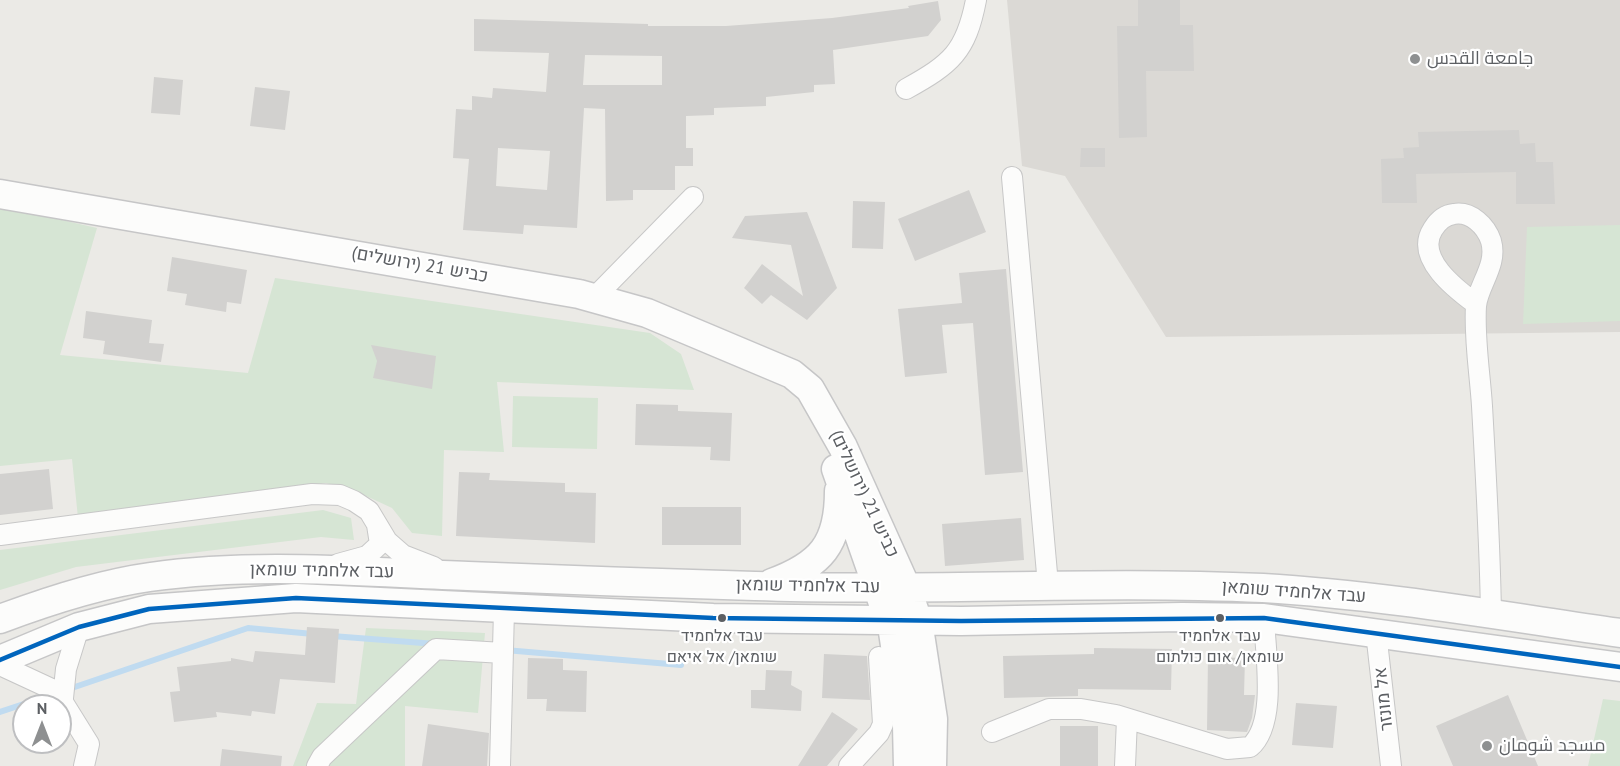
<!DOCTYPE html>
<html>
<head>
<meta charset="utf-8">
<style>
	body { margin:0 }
	#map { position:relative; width:1620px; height:766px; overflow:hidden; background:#ebeae6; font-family:"PT Sans",sans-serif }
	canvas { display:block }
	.north { position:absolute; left:12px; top:694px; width:60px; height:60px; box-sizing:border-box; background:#fff; border:2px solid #bebfc1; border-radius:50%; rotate:0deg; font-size:16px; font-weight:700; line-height:24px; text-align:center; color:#5c5f63 }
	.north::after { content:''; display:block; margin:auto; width:21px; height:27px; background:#8e9091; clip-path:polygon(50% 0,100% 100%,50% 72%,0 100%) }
</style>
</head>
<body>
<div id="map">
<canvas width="1620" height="766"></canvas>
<div class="north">N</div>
</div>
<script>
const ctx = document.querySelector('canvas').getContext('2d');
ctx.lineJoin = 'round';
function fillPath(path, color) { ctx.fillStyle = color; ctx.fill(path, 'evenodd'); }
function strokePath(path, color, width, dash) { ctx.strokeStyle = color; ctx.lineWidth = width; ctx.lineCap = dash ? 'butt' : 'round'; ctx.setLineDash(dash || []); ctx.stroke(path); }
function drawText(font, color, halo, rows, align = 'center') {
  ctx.font = font + ' "PT Sans",Cairo,Heebo,sans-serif'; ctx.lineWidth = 4.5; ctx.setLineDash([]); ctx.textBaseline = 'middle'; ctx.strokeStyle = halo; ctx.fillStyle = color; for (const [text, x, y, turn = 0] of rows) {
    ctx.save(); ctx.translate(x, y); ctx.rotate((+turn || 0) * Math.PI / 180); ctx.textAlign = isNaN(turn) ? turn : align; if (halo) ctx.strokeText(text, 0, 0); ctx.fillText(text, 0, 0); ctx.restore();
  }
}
const education = new Path2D(`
	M1007 0H1620V332L1166 337 1065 176 1022 166Z`);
const green = new Path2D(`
	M0 206 97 228 60 355 248 373 275 278 650 333 681 354 694 390 497 382 504 452 444 450 442 536 412 533 392 508 364 495 326 483 78 518 72 459 0 466Z
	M1620 225V321L1523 324 1527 227Z
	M513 396 598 398 597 449 512 447Z
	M323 510 351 518 354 540 321 537 76 567 0 590V550Z
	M366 628 485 633 478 713 405 706V766H293L317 703 356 704Z
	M1603 699 1620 701V766H1588Z`);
const stream = new Path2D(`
	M332 636 436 644
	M505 650 681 665
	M66 690 248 628 313 634
	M0 712 51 695`);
const building = new Path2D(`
	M1138 0H1180V25H1193L1194 71H1146L1147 137 1119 138 1117 26H1138Z
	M938 1 941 20 928 36 833 50 835 84 814 85V92L766 97V106L714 108V115L686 116V148H693V166H675V190H633V200L606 201 605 109 584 108 577 228 524 225 523 234 463 230 469 159 453 158 456 109 472 110V96L492 98 493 88 546 92 549 53 474 51V19L648 24V26H726L832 18 909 8 908 6ZM585 55 662 56V85H583ZM498 148 550 151 547 190 496 186Z
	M154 77 183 80 180 115 151 113Z
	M255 87 290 91 285 130 250 126Z
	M1519 130 1520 144 1535 143 1536 162H1553L1555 204H1516V172L1416 174 1417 203H1382L1381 159 1404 158 1403 148 1419 147 1418 132Z
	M1081 148H1105V167H1080Z
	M969 190 986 232 915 261 898 219Z
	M853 201 885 202 883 249 852 248Z
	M807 212 837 288 807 320 771 295 762 304 744 288 762 264 803 296 791 245 732 238 745 216Z
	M172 257 247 270 241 304 227 302 226 312 185 305 187 294 167 291Z
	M1006 269 1023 472 985 475 973 323 942 325 947 373 905 377 898 309 962 303 959 273Z
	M86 311 152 320 149 343 164 344 161 362 103 354 105 341 83 338Z
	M371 345 436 356 432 389 373 378 377 361Z
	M636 404 678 405V411L732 413 730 461 710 460 711 447 635 445Z
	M49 469 53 509 0 515V474Z
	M459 472 490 473 489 480 565 483V492L596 493 595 543 456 536Z
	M662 507H741V545H662Z
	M1021 518 1024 560 945 566 942 524Z
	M307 627 339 629 335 683 280 679 275 714 252 711 251 716 216 712 217 717 174 722 170 692 180 691 177 667 231 661V658L253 662 255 651 305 655Z
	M1094 648 1172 649 1171 690 1078 689V696L1004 698 1003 656 1094 654Z
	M824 654 867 656 870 700 822 698Z
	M1208 657 1245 658 1244 695H1255L1252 718 1247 732 1207 730Z
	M528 658 563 659V670L587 671 586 712 546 711 547 699H527Z
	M766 670 792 671 791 685 802 691 801 711 751 708V690H765Z
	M1508 695 1538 766H1453L1436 726Z
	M1296 703 1337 706 1333 748 1292 745Z
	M832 712 858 729 827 766H798Z
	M428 724 489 733 487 766H422Z
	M1060 726H1098V766H1060Z
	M222 749 282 756 281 766H220Z`);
const minor = new Path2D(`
	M906 89C951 64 966 52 976 0
	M1012 177 1048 585
	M594 298 693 197
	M1476 304C1457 290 1414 258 1433 229 1438 221 1444 215 1454 214 1471 211 1486 226 1491 241 1498 265 1478 285 1476 306 1474 339 1480 374 1482 406 1486 476 1490 545 1491 615
	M0 535 312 494 340 495 354 501 369 511 387 541 403 555 434 567
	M338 564 367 556 380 544 377 525
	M1376 632 1391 766
	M0 665 56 691 89 744 84 766
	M63 698 66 669 79 627
	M992 732 1049 709H1081L1116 715 1227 749 1250 747C1278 723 1265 652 1264 618
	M317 766 322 757 436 649 503 653
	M500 766 504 610
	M849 766 879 733 883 724 879 657
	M1125 766 1127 719`);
const secondary = new Path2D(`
	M0 194 579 294 647 313 792 374 810 389 843 447 906 587 918 621 933 719 932 766
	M836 469 893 632 907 726 908 766
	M772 583C821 565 839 544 839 491
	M0 619C48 601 99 584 150 577 256 562 362 572 468 576 564 580 659 583 755 586 924 592 1093 580 1263 588 1382 595 1501 616 1620 633
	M0 660 79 627 149 609 296 598 713 618 961 621 1182 617 1264 618 1620 667`);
const bus1 = new Path2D(`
	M0 660 79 627 149 609 296 598 713 618 961 621 1264 618 1620 667`);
const markers = [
	[1415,59,6,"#8e9091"],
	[722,618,5,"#5c5f63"],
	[1220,618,5,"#5c5f63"],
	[1487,746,6,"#8e9091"]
];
const busNames = [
	["עבד אלחמיד",722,636],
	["שומאן/ אל איאם",722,657],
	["עבד אלחמיד",1220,636],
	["שומאן/ אום כולתום",1220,657]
];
const poiNames = [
	["جامعة القدس",1427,59],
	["مسجد شومان",1499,746]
];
const streetNames = [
	["כביש 21 (ירושלים)",420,265,10],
	["כביש 21 (ירושלים)",864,494,65],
	["עבד אלחמיד שומאן",322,571,1],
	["עבד אלחמיד שומאן",808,586,1],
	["עבד אלחמיד שומאן",1294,592,4],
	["אל מונזר",1384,699,-96]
];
fillPath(education, '#dbd9d5');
fillPath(green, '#d6e5d4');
strokePath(stream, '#c0dbf0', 6);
fillPath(building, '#d2d1cf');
strokePath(minor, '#c7c7c7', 22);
strokePath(secondary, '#c6c6c7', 31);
strokePath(minor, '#fcfcfb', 20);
strokePath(secondary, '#fcfcfb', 28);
strokePath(bus1, '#0065bd', 4.5);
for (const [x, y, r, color] of markers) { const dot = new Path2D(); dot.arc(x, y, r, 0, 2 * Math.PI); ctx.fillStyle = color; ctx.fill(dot); strokePath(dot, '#fff', 2); }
drawText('16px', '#5c5f63', '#fff', busNames);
drawText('18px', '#5c5f63', '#fff', poiNames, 'left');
drawText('18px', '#5c5f63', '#fff', streetNames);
</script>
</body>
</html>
